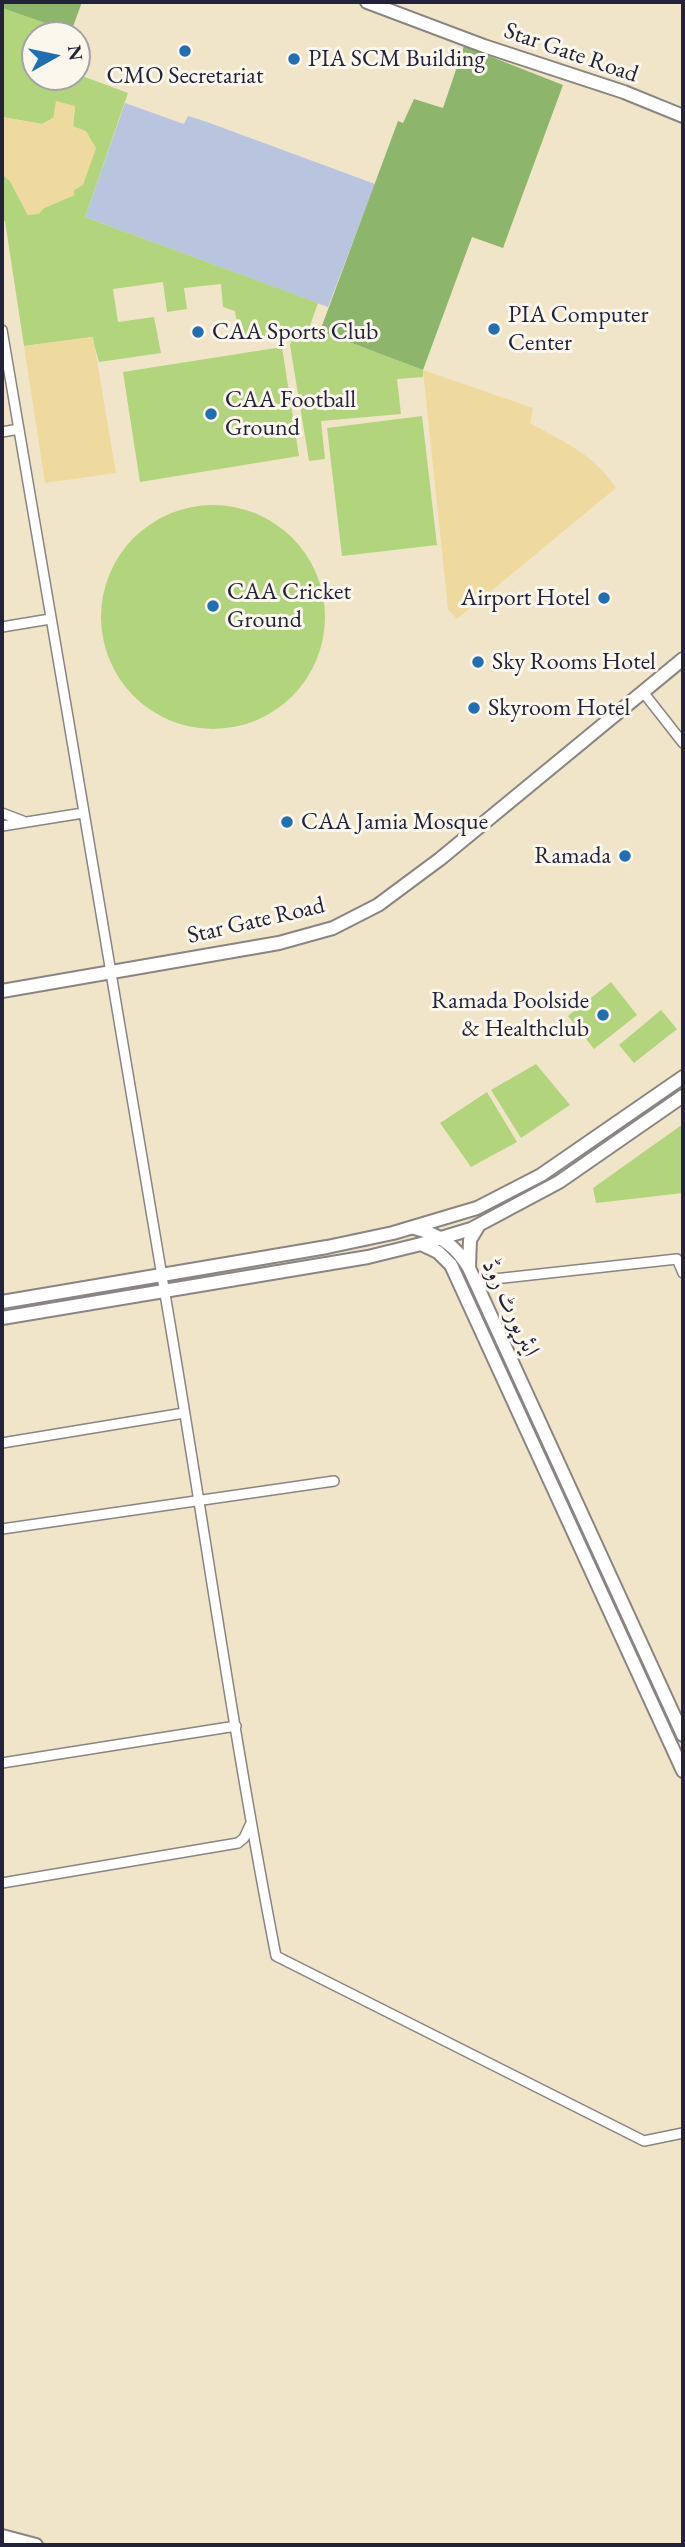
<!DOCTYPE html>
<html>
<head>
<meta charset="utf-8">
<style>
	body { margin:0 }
	#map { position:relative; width:685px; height:2547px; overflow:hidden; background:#f1e5c9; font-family:"EB Garamond",serif }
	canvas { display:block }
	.frame { position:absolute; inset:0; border:4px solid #22223b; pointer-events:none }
	.north { position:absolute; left:21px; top:21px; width:70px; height:70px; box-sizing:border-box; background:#fbf7ec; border:2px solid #a4a2a5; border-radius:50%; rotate:81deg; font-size:19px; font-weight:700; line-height:28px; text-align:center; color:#22223b }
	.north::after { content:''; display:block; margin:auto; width:24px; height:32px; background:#1f6fb2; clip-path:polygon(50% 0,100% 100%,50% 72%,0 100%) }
</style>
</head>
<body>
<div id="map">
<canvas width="685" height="2547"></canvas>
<div class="frame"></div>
<div class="north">N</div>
</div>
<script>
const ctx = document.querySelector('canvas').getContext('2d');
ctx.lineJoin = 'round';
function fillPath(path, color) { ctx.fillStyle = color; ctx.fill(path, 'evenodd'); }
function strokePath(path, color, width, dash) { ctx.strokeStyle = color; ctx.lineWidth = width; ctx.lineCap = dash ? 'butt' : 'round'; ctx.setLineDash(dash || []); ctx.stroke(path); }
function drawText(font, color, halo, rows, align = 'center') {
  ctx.font = font + ' "EB Garamond",Amiri,serif'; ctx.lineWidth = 6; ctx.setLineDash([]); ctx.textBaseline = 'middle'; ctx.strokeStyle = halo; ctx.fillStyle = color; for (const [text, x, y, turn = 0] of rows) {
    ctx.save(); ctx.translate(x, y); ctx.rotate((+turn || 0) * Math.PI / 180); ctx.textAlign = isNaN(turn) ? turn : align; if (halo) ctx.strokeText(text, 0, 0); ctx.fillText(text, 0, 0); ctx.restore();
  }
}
const industrial = new Path2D(`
	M125 103 184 124 188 116 207 122 375 184 328 307 85 217Z`);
const green = new Path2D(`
	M2 8 71 32 70 35H35V77H77V74L128 93 85 217 318 303 306 337 287 334 240 342 235 311 223 307 221 284 184 288 187 309 167 312 163 282 113 289 118 322 154 317 161 353 99 362 92 337 24 346 5 221H2V174L10 181 28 215 74 195 73 127 75 106 42 124 2 117Z
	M320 331 423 370V377L397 379 401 414 321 421 325 459 309 461 290 345 294 337 309 341 311 335Z
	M282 347 299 456 140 482 123 372Z
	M422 416 437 545 342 556 327 428Z
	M101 617a112 112 0 1 1 224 0a112 112 0 1 1-224 0Z
	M611 982 637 1015 594 1049 568 1016Z
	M661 1010 677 1029 634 1063 619 1045Z
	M536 1064 570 1105 521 1138 491 1090Z
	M487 1092 517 1142 471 1167 440 1123Z
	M683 1124V1193L596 1203 593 1188Z`);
const forest = new Path2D(`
	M2 2H82L71 32 2 8Z
	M464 46 563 85 503 248 472 237 423 370 320 331 398 121 403 123 414 99 443 108Z`);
const sand = new Path2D(`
	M56 101 75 106 73 126 86 131 96 148 83 185 73 191 75 195 44 208 39 214 28 215 10 181 2 174V117L42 124 53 119Z
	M93 337 116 473 45 483 24 346Z
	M423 370 533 408 530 423C564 442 594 454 616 488L457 619 448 609Z`);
const street = new Path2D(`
	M2 330C58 651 110 973 165 1294 203 1515 233 1736 276 1956L644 2141 683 2133
	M2 432 19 429
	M2 627 50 619
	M643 692 683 743
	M2 813 23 821
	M2 826 83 813
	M476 1281 677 1259 683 1273
	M2 1443 184 1413
	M2 1529 334 1481
	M2 1763 236 1726
	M2 1883 238 1843 244 1838 251 1823`);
const secondary = new Path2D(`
	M367 2 484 46 624 92 683 116
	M2 991 279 943 333 928 378 905 440 859 683 659
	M414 1228C439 1234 456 1246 469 1268L683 1735
	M421 1244 438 1252 451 1265 683 1771
	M469 1267 470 1240 479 1225
	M2 1302 327 1247 393 1233 477 1208 541 1175 683 1077
	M2 1318 368 1257 421 1244 471 1229 559 1182 683 1096
	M2 2536 36 2545`);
const markers = [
	[185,51,7,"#1f6fb2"],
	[294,59,7,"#1f6fb2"],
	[494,329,7,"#1f6fb2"],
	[198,332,7,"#1f6fb2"],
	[211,414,7,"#1f6fb2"],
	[604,598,7,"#1f6fb2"],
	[213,606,7,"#1f6fb2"],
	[478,662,7,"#1f6fb2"],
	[474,708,7,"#1f6fb2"],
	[287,822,7,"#1f6fb2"],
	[625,856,7,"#1f6fb2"],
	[603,1015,7,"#1f6fb2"]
];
const streetNames = [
	["Star Gate Road",571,53,19],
	["Star Gate Road",256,921,-13],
	["ایئرپورٹ روڈ",510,1308,65]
];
const poiNames = [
	["PIA SCM Building",308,59],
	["CMO Secretariat",185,76,"center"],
	["PIA Computer",508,315],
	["Center",508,343],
	["CAA Sports Club",212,332],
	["CAA Football",225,400],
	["Ground",225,428],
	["CAA Cricket",227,592],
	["Ground",227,620],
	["Airport Hotel",590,598,"right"],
	["Sky Rooms Hotel",492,662],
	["Skyroom Hotel",488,708],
	["CAA Jamia Mosque",301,822],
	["Ramada",611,856,"right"],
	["Ramada Poolside",589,1001,"right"],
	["& Healthclub",589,1029,"right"]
];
fillPath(industrial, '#b9c4de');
fillPath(green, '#b2d47c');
fillPath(forest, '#8db66c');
fillPath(sand, '#eeda9e');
strokePath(street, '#8a8482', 12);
strokePath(secondary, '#8a8482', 16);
strokePath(street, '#fff', 9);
strokePath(secondary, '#fff', 12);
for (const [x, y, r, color] of markers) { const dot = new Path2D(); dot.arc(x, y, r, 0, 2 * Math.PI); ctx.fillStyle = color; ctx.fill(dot); strokePath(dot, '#fbf7ec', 2.5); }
drawText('24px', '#22223b', '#fbf7ec', streetNames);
drawText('24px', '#22223b', '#fbf7ec', poiNames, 'left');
</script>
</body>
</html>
